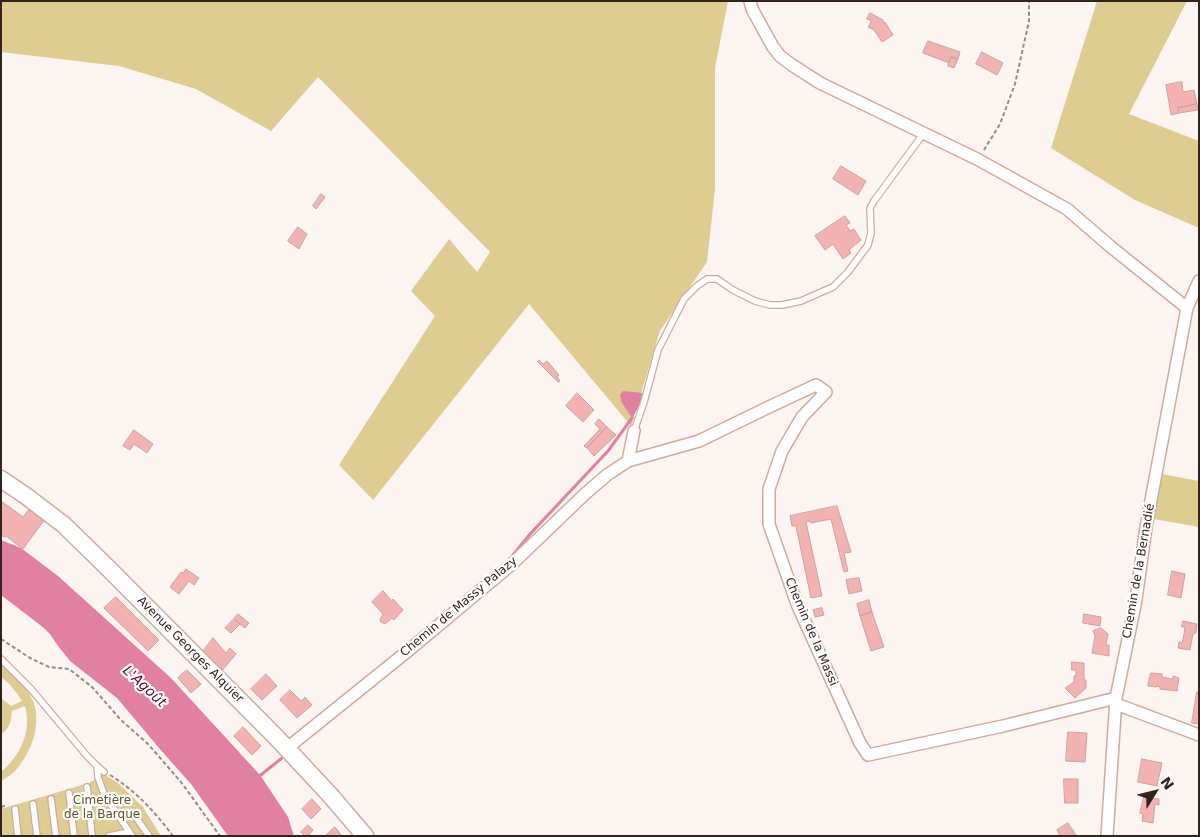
<!DOCTYPE html>
<html>
<head>
<meta charset="utf-8">
<style>
	body { margin:0 }
	#map { position:relative; width:1200px; height:837px; overflow:hidden; background:#fcf4f1; font-family:"DejaVu Sans",sans-serif }
	canvas { display:block }
	.frame { position:absolute; inset:0; border:2px solid #32231d; pointer-events:none }
	.north { position:absolute; left:1130px; top:767px; width:50px; height:50px; -webkit-text-stroke:4px #fff; paint-order:stroke; rotate:54deg; font-size:14px; font-weight:700; line-height:20px; text-align:center; color:#32231d }
	.north::after { content:''; display:block; margin:auto; width:18px; height:22px; background:#32231d; clip-path:polygon(50% 0,100% 100%,50% 72%,0 100%) }
</style>
</head>
<body>
<div id="map">
<canvas width="1200" height="837"></canvas>
<div class="frame"></div>
<div class="north">N</div>
</div>
<script>
const ctx = document.querySelector('canvas').getContext('2d');
ctx.lineJoin = 'round';
function fillPath(path, color) { ctx.fillStyle = color; ctx.fill(path, 'evenodd'); }
function strokePath(path, color, width, dash) { ctx.strokeStyle = color; ctx.lineWidth = width; ctx.lineCap = dash ? 'butt' : 'round'; ctx.setLineDash(dash || []); ctx.stroke(path); }
function drawText(font, color, halo, rows, align = 'center') {
  ctx.font = font + ' "DejaVu Sans",sans-serif'; ctx.lineWidth = 4.5; ctx.setLineDash([]); ctx.textBaseline = 'middle'; ctx.strokeStyle = halo; ctx.fillStyle = color; for (const [text, x, y, turn = 0] of rows) {
    ctx.save(); ctx.translate(x, y); ctx.rotate((+turn || 0) * Math.PI / 180); ctx.textAlign = isNaN(turn) ? turn : align; if (halo) ctx.strokeText(text, 0, 0); ctx.fillText(text, 0, 0); ctx.restore();
  }
}
const green = new Path2D(`
	M1 1H728L715 68V189L707 262 660 331 631 426 529 304 373 500 339 465 435 316 411 291 449 239 477 272 490 252 318 77 271 131 196 89 119 66 1 52Z
	M1097 1H1187L1129 114 1199 141V228L1135 200 1051 148Z
	M1162 474 1199 481V527L1154 519Z
	M1 665C16 675 30 689 35 707 40 727 31 751 19 766 14 773 8 777 1 781V772C20 756 32 732 25 706L12 711C11 720 11 728 1 734V698L11 706 22 701C16 692 10 683 1 677Z
	M104 774 118 783 143 807 161 836H1V809L89 783Z`);
const water = new Path2D(`
	M623 391 643 393 639 406 632 418 622 403 620 395Z
	M1 540 21 548 58 576 171 678 260 775 288 817 294 836H228L191 784 159 748 117 698 70 661 58 646 50 634 44 628 1 595Z`);
const stream = new Path2D(`
	M513 555 531 533 608 451 632 418
	M257 778 282 758`);
const building = new Path2D(`
	M870 13 883 20V21L884 23 885 22 893 35 882 42 874 30 868 27 871 22 870 20 867 19Z
	M928 41 960 52 958 59 951 57 949 63 923 53Z
	M982 52 1003 63 997 75 976 64Z
	M951 57 958 59 954 68 948 66Z
	M1182 82 1183 92 1194 90 1197 104 1178 108 1179 113 1171 115 1166 85Z
	M1197 104 1198 110 1179 113 1178 108Z
	M841 166 866 181 858 195 833 179Z
	M321 194 325 197 316 209 313 206Z
	M845 216 850 223 846 225 850 231 854 229 861 240 849 250 851 253 843 259 833 244 825 250 815 236Z
	M298 227 307 234 299 249 288 241Z
	M539 360 543 364 547 361 559 375 557 377 560 381 558 382 538 362Z
	M577 393 594 410 583 422 566 406Z
	M599 419 607 427 587 448 584 446 600 429 595 424Z
	M607 427 616 435 594 456 587 448Z
	M134 430 153 444 147 453 134 444 130 450 123 446Z
	M1 501 23 517 30 508 45 519 23 549 6 536 4 537 1 535Z
	M837 506 851 552 844 553 848 571 844 572 831 519 811 523 810 521 806 522 822 596 811 598 796 526H792L790 516Z
	M186 569 199 578 194 585 189 581 179 594 170 587 181 572 183 573Z
	M1172 571 1185 574 1181 598 1168 595Z
	M859 578 862 591 849 594 846 580Z
	M383 591 392 601 393 599 403 610 394 620 392 618 385 624 381 622 380 620 383 614 372 602Z
	M116 597 159 640 148 651 104 608Z
	M869 600 872 612 860 616 857 604Z
	M822 608 824 615 815 617 813 610Z
	M872 612 884 647 871 651 860 616Z
	M238 614 249 623 245 628 234 619Z
	M1084 614 1101 617 1100 626 1083 623Z
	M234 619 240 624 231 633 225 628Z
	M1183 621 1197 624 1196 633 1193 634 1190 650 1178 648 1179 642 1182 643 1184 634 1185 627H1182Z
	M1101 628 1108 634 1106 645H1109V656L1092 653 1095 636 1093 631Z
	M213 638 226 653 230 648 236 654 221 672 202 653Z
	M1072 662 1084 663V680H1086V688L1075 698 1065 688 1074 682V676H1076V670H1072Z
	M187 670 201 684 191 693 178 678Z
	M1151 673 1162 674V677L1173 679V676L1179 678 1177 691 1160 689V687L1157 686V687L1148 686Z
	M266 674 277 686 262 700 251 689Z
	M290 690 301 701 305 697 312 705 297 718 280 700Z
	M1197 692H1199V724L1192 723Z
	M243 727 261 746 252 755 234 736Z
	M1068 732 1087 733 1085 762 1066 761Z
	M1142 759 1162 763 1157 786 1138 782Z
	M1064 779H1078V803H1065Z
	M1144 797 1159 799V805L1155 804 1153 823 1142 821 1143 814 1140 813Z
	M312 799 321 809 311 819 302 809Z
	M1068 823 1076 835V836H1060L1057 830Z
	M308 825 313 830 308 836H305L301 832Z
	M335 827 342 836H325L329 832Z`);
const path = new Path2D(`
	M984 150 1000 124 1015 84 1029 21V1
	M1 639 30 658 49 667 69 669 92 687 121 720 148 744 181 782 220 836
	M110 775C136 791 155 812 173 836
	M1 807 7 805`);
const lane = new Path2D(`
	M634 431 644 402 658 350 684 299 697 286 707 279H717L733 290 755 301 770 305H782L801 301 833 287 848 272 868 245 871 233 870 208 874 201 924 133
	M1 659 31 689 87 756 97 766 104 772
	M97 766 98 777 104 794 132 836
	M87 787 92 836
	M69 793 74 836
	M51 799 56 836
	M33 804 37 836
	M15 809 18 836
	M133 813 149 836
	M109 836 129 832`);
const street = new Path2D(`
	M750 1 752 9 773 47 780 56 792 65 820 83 977 159 1067 209 1111 247 1187 308
	M628 461 634 431
	M1116 704 1199 735
	M286 749 409 650 512 564 586 493 607 475 628 461 699 441 769 407 816 385 826 392 802 417 782 451 769 489V524L797 604 860 743 868 755 1003 726 1116 698
	M1107 836 1116 698 1136 600 1146 527 1187 308 1199 281`);
const secondary = new Path2D(`
	M1 479 26 496 64 525 108 568 276 737 330 795 365 836`);
const streetNames = [
	["Chemin de la Bernadié",1139,571,-80],
	["Chemin de Massy Palazy",459,607,-40],
	["Chemin de la Massi",811,632,67],
	["Avenue Georges Alquier",190,650,45]
];
const parkNames = [
	["Cimetière",102,801],
	["de la Barque",102,815]
];
const waterNames = [
	["L'Agoût",144,687,43]
];
fillPath(green, '#decc91');
fillPath(water, '#e280a2');
strokePath(stream, '#e280a2', 3);
fillPath(building, '#f2b2af');
strokePath(building, '#cca2a0', 1);
strokePath(lane, '#d1ab9a', 8);
strokePath(street, '#d1ab9a', 14);
strokePath(secondary, '#d1ab9a', 19);
strokePath(path, '#968a86', 2, [4, 2.5]);
strokePath(lane, '#fff', 5.5);
strokePath(street, '#fff', 11);
strokePath(secondary, '#fff', 16);
drawText('12px', '#32231d', '#fff', streetNames);
drawText('12px', '#5e5127', '#fff', parkNames);
drawText('italic 14px', '#5a002e', '#fff', waterNames);
</script>
</body>
</html>
